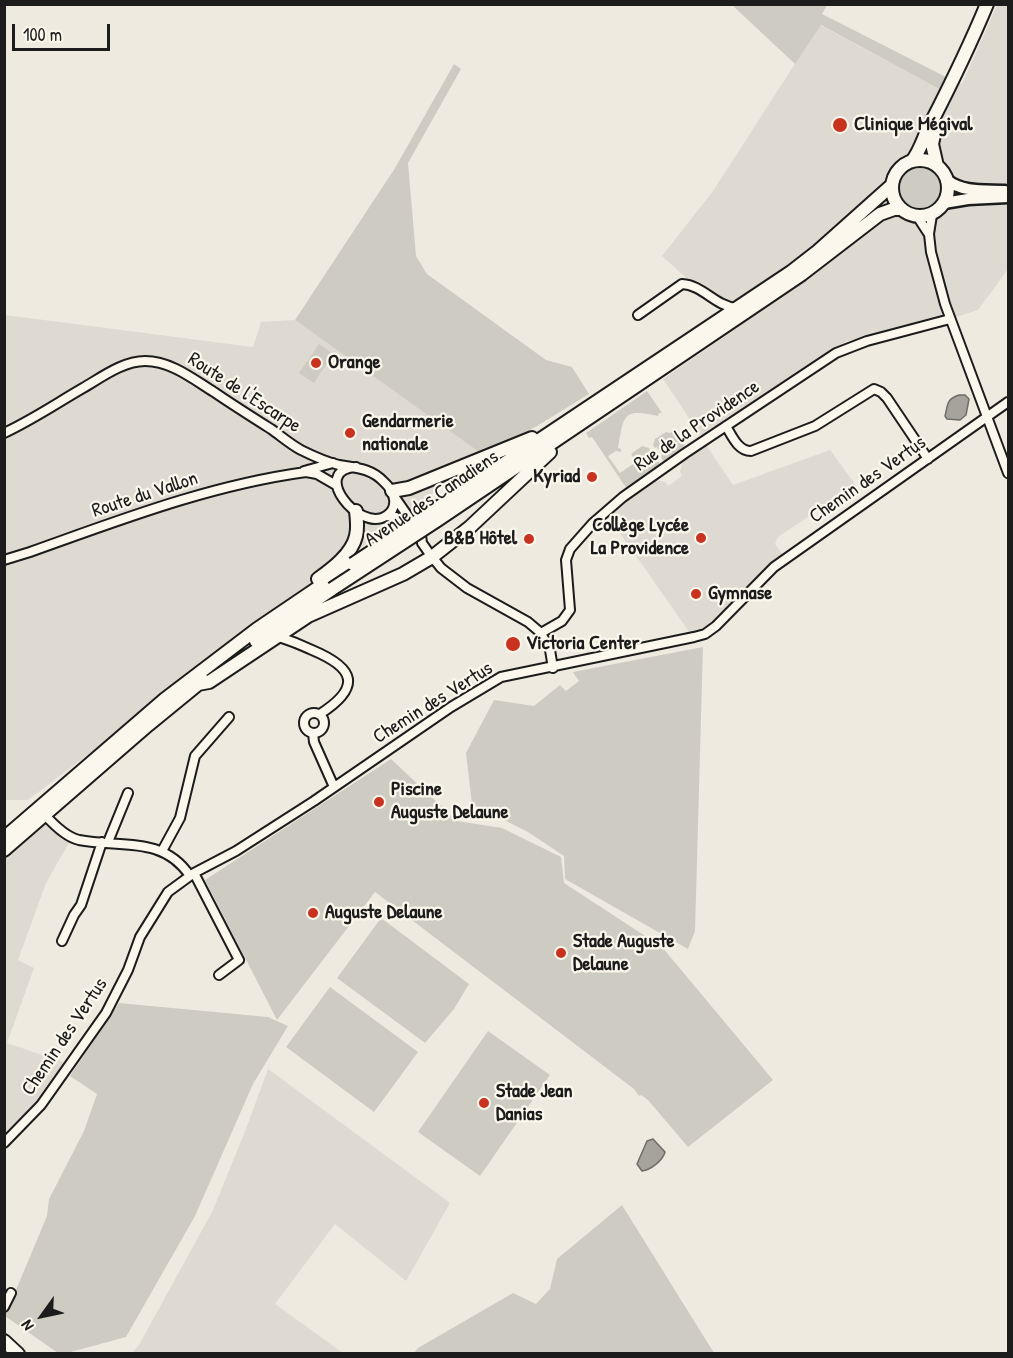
<!DOCTYPE html>
<html>
<head>
<meta charset="utf-8">
<style>
	body { margin:0 }
	#map { position:relative; width:1013px; height:1358px; overflow:hidden; background:#eeeadf; font-family:"Patrick Hand",sans-serif }
	canvas { display:block }
	.frame { position:absolute; inset:0; border:6px solid #1c1c1c; pointer-events:none }
	.north { position:absolute; left:12px; top:1286px; width:60px; height:60px; -webkit-text-stroke:4px #fbf7ec; paint-order:stroke; rotate:237deg; font-size:16px; font-weight:700; line-height:24px; text-align:center; color:#1c1c1c }
	.north::after { content:''; display:block; margin:auto; width:21px; height:27px; background:#1c1c1c; clip-path:polygon(50% 0,100% 100%,50% 72%,0 100%) }
	.scale { position:absolute; left:12px; top:24px; width:98px; height:27px; box-sizing:border-box; border:3px solid #1c1c1c; border-top:0; padding-left:8px; font-size:18px; line-height:21px; white-space:nowrap; color:#1c1c1c; -webkit-text-stroke:4px #fbf7ec; paint-order:stroke }
</style>
</head>
<body>
<div id="map">
<canvas width="1013" height="1358"></canvas>
<div class="frame"></div>
<div class="north">N</div>
<div class="scale">100 m</div>
</div>
<script>
const ctx = document.querySelector('canvas').getContext('2d');
ctx.lineJoin = 'round';
function fillPath(path, color) { ctx.fillStyle = color; ctx.fill(path, 'evenodd'); }
function strokePath(path, color, width, dash) { ctx.strokeStyle = color; ctx.lineWidth = width; ctx.lineCap = dash ? 'butt' : 'round'; ctx.setLineDash(dash || []); ctx.stroke(path); }
function drawText(font, color, halo, rows, align = 'center') {
  ctx.font = font + ' "Patrick Hand",sans-serif'; ctx.lineWidth = 4.5; ctx.setLineDash([]); ctx.textBaseline = 'middle'; ctx.strokeStyle = halo; ctx.fillStyle = color; for (const [text, x, y, turn = 0] of rows) {
    ctx.save(); ctx.translate(x, y); ctx.rotate((+turn || 0) * Math.PI / 180); ctx.textAlign = isNaN(turn) ? turn : align; if (halo) ctx.strokeText(text, 0, 0); ctx.fillText(text, 0, 0); ctx.restore();
  }
}
const built = new Path2D(`
	M997 5H1008V269L978 310 950 319 847 341 701 436 663 379 740 326 662 256 713 191 820 25 941 90 946 77 962 84Z
	M5 315 253 347 261 322 295 320 483 455 28 800H5Z
	M706 445 733 485 830 450 858 488H855L843 496 842 494 778 537 775 544 782 554 712 623 705 628 690 633 608 516 655 480 665 482 668 486 682 476 680 472 683 461Z
	M45 822 70 841 46 883 18 960 34 968 7 1043 66 1063 37 1103 5 1140V858Z
	M268 1069 450 1203 406 1281 335 1224 275 1304 343 1353H132L139 1345 213 1210 246 1129Z`);
const green = new Path2D(`
	M732 5H827L822 14 946 77 941 90 821 25 795 64Z
	M454 64 461 69 408 163 416 256 427 274 546 360 572 367 589 394 537 426 483 455 295 320 395 168Z
	M895 187a25 25 0 1 1 50 0a25 25 0 1 1-50 0Z
	M319 344 333 354 314 383 299 373Z
	M647 391 662 413H659L658 416C622 408 624 415 618 448L621 449V452L616 451 608 456 620 473 636 462 631 454 642 446 649 448 655 460 657 459 660 464 627 489 592 437 589 438 586 433Z
	M673 430 685 447 664 462 661 457 662 455 657 447 655 448 653 445 655 439 666 432 670 433Z
	M703 647 695 931 688 949 565 879 564 856 528 832 472 804 466 753 494 700 534 706 560 685 566 691 579 681 573 672Z
	M391 759 457 821 502 828 561 857 564 883 662 947 773 1080 688 1147 648 1100 641 1095 639 1096 634 1089 375 892 277 1020 205 880Z
	M381 918 469 984 454 1009 425 1043 337 978Z
	M330 987 418 1052 374 1112 286 1047Z
	M119 1003 268 1017 288 1026 253 1084 195 1216 126 1337 67 1353H58L5 1316 47 1216 49 1199 84 1131 97 1094 70 1076Z
	M488 1031 550 1075 480 1176 418 1132Z
	M622 1205 714 1353H414L418 1348 513 1293 536 1304 550 1289 557 1259Z`);
const water = new Path2D(`
	M959 395H965L969 399 966 415 960 420 947 419 945 416C948 405 946 399 959 395Z
	M653 1139 665 1152C663 1160 651 1170 642 1171L637 1164 647 1141Z`);
const minor = new Path2D(`
	M932 215 929 234 931 252 945 304 1008 473
	M917 216 928 233
	M638 315 682 284C703 285 715 306 736 308
	M726 426C732 436 738 451 751 451L815 426 874 389 881 392 887 398 928 459
	M4 433C32 420 57 403 83 388 102 377 123 361 145 361 171 361 193 379 214 392 233 405 252 417 271 429 281 436 290 444 301 450 311 455 327 462 339 465 356 468 371 468 384 482 394 491 400 507 386 516 359 533 309 470 356 467
	M304 471 333 463
	M394 496 421 535 422 543 429 553 441 568 467 588 528 622 541 633 550 650 553 668
	M386 516 396 517 408 530
	M4 560 30 552C120 520 210 485 306 472L317 474 336 485
	M541 633 562 621 570 610 566 560 570 549 593 523 623 497 684 454 836 353 867 341 950 319
	M277 637C289 639 300 645 312 650 355 668 362 687 320 714
	M304 723a10 10 0 1 1 20 0a10 10 0 1 1-20 0Z
	M313 733 314 742 334 787
	M45 815C54 825 66 837 79 840 119 848 163 835 190 876
	M108 842 128 793
	M162 851 180 818 195 756 229 717
	M194 873 239 960 219 975
	M62 941 74 915 81 905 102 842
	M4 1143 41 1105 106 1013 128 970 140 937 168 892 194 873 236 851 314 801 451 707 501 677 694 637 705 634 716 626 774 567 1008 402
	M4 1307 11 1293`);
const secondary = new Path2D(`
	M947 180C963 193 986 190 1005 191
	M944 203 968 199 1008 197`);
const primary = new Path2D(`
	M936 126 932 144 937 166
	M892 188a28 28 0 1 1 56 0a28 28 0 1 1-56 0Z
	M912 161C921 150 924 135 931 123 951 84 970 45 987 4
	M392 491 409 488 532 438
	M430 513 791 272 818 251 892 185
	M436 521 802 274 880 214 894 209H901
	M318 579C332 569 352 554 356 536 358 528 357 519 356 511
	M256 641 332 589
	M198 684 209 682 308 616 403 574 432 557 470 527 550 452
	M4 838 165 699 257 629 353 564
	M4 850 148 725 203 680
	M4 1341 18 1354`);
const primaryBridge = new Path2D(`
	M353 564 430 513
	M332 589 436 521`);
const markers = [
	[840,125,8,"#c8321e"],
	[316,363,6,"#c8321e"],
	[350,433,6,"#c8321e"],
	[592,477,6,"#c8321e"],
	[701,538,6,"#c8321e"],
	[529,539,6,"#c8321e"],
	[696,594,6,"#c8321e"],
	[513,644,8,"#c8321e"],
	[379,802,6,"#c8321e"],
	[313,913,6,"#c8321e"],
	[561,953,6,"#c8321e"],
	[484,1103,6,"#c8321e"]
];
const poiNames = [
	["Clinique Mégival",854,125],
	["Orange",328,363],
	["Gendarmerie",362,422],
	["nationale",362,445],
	["Kyriad",580,477,"right"],
	["Collège Lycée",689,526,"right"],
	["La Providence",689,549,"right"],
	["B&B Hôtel",517,539,"right"],
	["Gymnase",708,594],
	["Victoria Center",526,644],
	["Piscine",391,790],
	["Auguste Delaune",391,813],
	["Auguste Delaune",325,913],
	["Stade Auguste",573,942],
	["Delaune",573,965],
	["Stade Jean",496,1092],
	["Danias",496,1115]
];
const streetNames = [
	["Route de l'Escarpe",244,393,33],
	["Rue de la Providence",697,426,-34],
	["Chemin des Vertus",868,480,-35],
	["Route du Vallon",145,495,-18],
	["Avenue des Canadiens",432,499,-34],
	["Chemin des Vertus",433,703,-32],
	["Chemin des Vertus",65,1037,-56]
];
fillPath(built, '#dedad1');
fillPath(green, '#ceccc2');
fillPath(water, '#a6a39d');
strokePath(water, '#6f6d69', 1.5);
strokePath(minor, '#1c1c1c', 12);
strokePath(secondary, '#1c1c1c', 15);
strokePath(primary, '#1c1c1c', 16);
strokePath(minor, '#fbf7ec', 8);
strokePath(secondary, '#fbf7ec', 10);
strokePath(primary, '#fbf7ec', 12);
strokePath(primaryBridge, '#1c1c1c', 16, []);
strokePath(primaryBridge, '#fbf7ec', 12);
for (const [x, y, r, color] of markers) { const dot = new Path2D(); dot.arc(x, y, r, 0, 2 * Math.PI); ctx.fillStyle = color; ctx.fill(dot); strokePath(dot, '#fbf7ec', 2); }
drawText('bold 20px', '#1c1c1c', '#fbf7ec', poiNames, 'left');
drawText('20px', '#1c1c1c', '#fbf7ec', streetNames);
</script>
</body>
</html>
